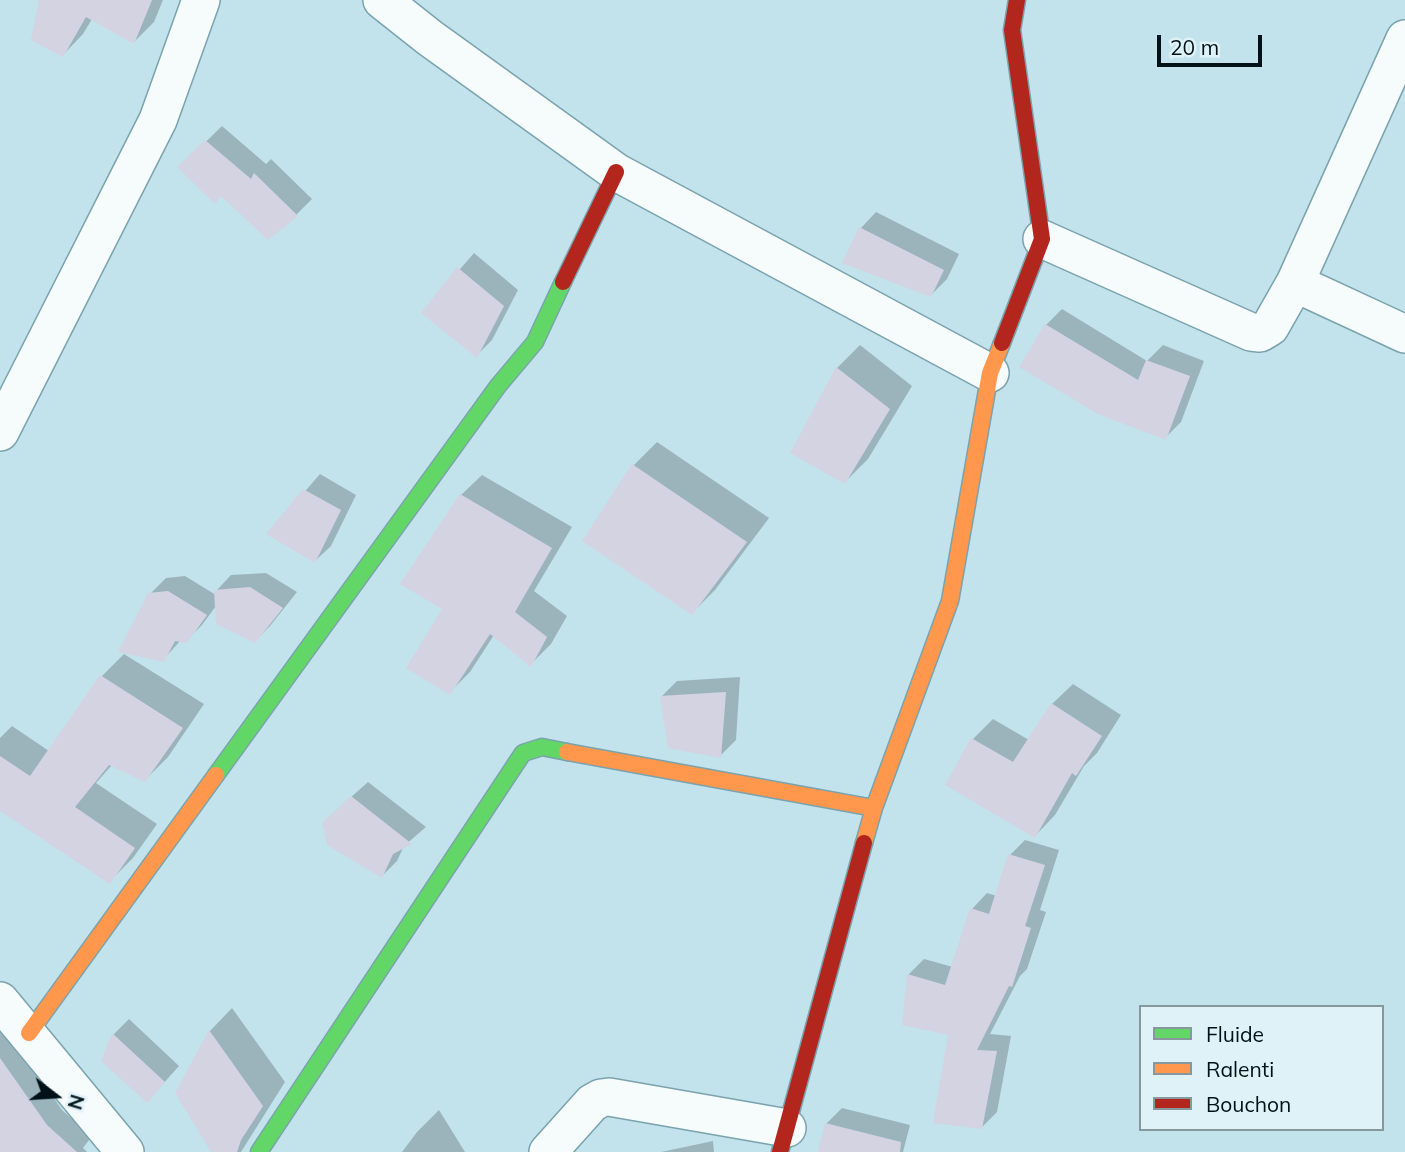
<!DOCTYPE html>
<html>
<head>
<meta charset="utf-8">
<style>
	body { margin:0 }
	#map { position:relative; width:1405px; height:1152px; overflow:hidden; background:#c2e2ec; font-family:Mulish,sans-serif }
	canvas { display:block }
	.legend { position:absolute; left:1139px; top:1005px; width:245px; height:126px; box-sizing:border-box; background:#dff2f8; border:2px solid #86989e; margin:0; padding:9px 12px; list-style:none; font-size:21px; color:#001218 }
	.legend li { display:flex; align-items:center; gap:14px; height:35px }
	.legend b { width:35px; border:2px solid #86989e }
	.north { position:absolute; left:21px; top:1061px; width:70px; height:70px; -webkit-text-stroke:5px #dff2f8; paint-order:stroke; rotate:107deg; font-size:19px; font-weight:700; line-height:28px; text-align:center; color:#001218 }
	.north::after { content:''; display:block; margin:auto; width:24px; height:32px; background:#001218; clip-path:polygon(50% 0,100% 100%,50% 72%,0 100%) }
	.scale { position:absolute; left:1157px; top:35px; width:105px; height:32px; box-sizing:border-box; border:4px solid #001218; border-top:0; padding-left:9px; font-size:21px; line-height:24px; white-space:nowrap; color:#001218; -webkit-text-stroke:5px #dff2f8; paint-order:stroke }
</style>
</head>
<body>
<div id="map">
<canvas width="1405" height="1152"></canvas>
<ul class="legend">
<li><b style="height:9px;background:#63d668"></b>Fluide</li>
<li><b style="height:9px;background:#ff974d"></b>Ralenti</li>
<li><b style="height:9px;background:#b3261e"></b>Bouchon</li>
</ul>
<div class="north">N</div>
<div class="scale">20 m</div>
</div>
<script>
const ctx = document.querySelector('canvas').getContext('2d');
ctx.lineJoin = 'round';
function fillPath(path, color) { ctx.fillStyle = color; ctx.fill(path, 'evenodd'); }
function strokePath(path, color, width, dash) { ctx.strokeStyle = color; ctx.lineWidth = width; ctx.lineCap = dash ? 'butt' : 'round'; ctx.setLineDash(dash || []); ctx.stroke(path); }
const shadow = new Path2D(`
	M41 0H163L154 22 134 42 92 19 83 34 63 55Z
	M222 126 266 164 271 159 312 199 296 215 222 194 180 167Z
	M876 212 959 254 947 279 931 295 845 262 861 228Z
	M474 253 518 290 492 340 477 355 423 312Z
	M1062 309 1147 361 1163 345 1204 361 1181 422 1165 438 1022 366 1046 325Z
	M860 345 912 386 868 459 845 482 793 452 837 368Z
	M657 442 769 518 715 590 692 613 634 465Z
	M320 474 356 495 331 546 315 561 269 533Z
	M482 475 572 527 534 591 567 616 551 644 531 664 494 635 470 672 449 693 445 608 461 495Z
	M266 573 297 592 270 626 255 641 216 606 202 625 186 641 181 640 163 660 150 594 166 578 185 576 216 595V591L231 575Z
	M124 654 204 704 168 757 145 780 112 765 96 783 157 824 133 858 110 881 0 809V738L12 726 49 751 101 677Z
	M740 677 736 740 720 756 662 696 677 681Z
	M1073 684 1121 715 1097 753 1084 766 1055 815 1035 836 973 739 993 719 1029 740 1052 704Z
	M368 782 426 827 404 846 397 861 382 876 340 807Z
	M1025 840 1059 850 1040 910 1046 912 1027 969 1020 976 990 1034 1011 1036 997 1112 982 1127 950 1034 904 1024 909 974 924 959 953 967 972 909 987 893 997 896 1010 855Z
	M232 1008 285 1082 241 1152H215L177 1093 210 1031Z
	M129 1019 179 1066 162 1085 103 1060 114 1034Z
	M0 1030 22 1051 62 1110 92 1136 83 1148 87 1152H0Z
	M842 1108 910 1125 903 1152H819L826 1124Z
	M439 1110 465 1152H402L417 1132Z
	M713 1141 714 1152H661Z`);
const building = new Path2D(`
	M39 0H152L134 44 86 17 63 57 31 40Z
	M205 140 251 179 254 173 298 216 268 240 221 196 215 204 177 167Z
	M859 227 944 270 931 297 842 263Z
	M457 267 504 306 477 358 421 313Z
	M1045 324 1138 380 1146 360 1190 376 1166 440 1098 414 1019 367Z
	M836 367 890 409 845 484 790 453Z
	M632 464 747 542 692 615 582 541Z
	M303 489 341 510 315 563 266 534Z
	M460 494 552 548 515 612 547 637 531 667 490 634 450 695 406 668 442 609 400 584Z
	M250 587 283 608 255 643 216 624 214 590Z
	M168 591 207 615 187 643 175 641 164 662 118 652 148 593Z
	M100 675 183 728 145 782 109 765 75 807 135 848 110 884 0 811V756L30 776Z
	M726 692 721 758 668 748 660 696Z
	M1051 703 1102 736 1076 776 1072 773 1035 838 945 785 971 738 1013 762Z
	M351 796 412 844 393 854 382 878 327 845 322 823Z
	M1008 854 1045 865 1025 926 1031 928 1012 987 1009 986 977 1050 997 1051 982 1129 933 1123 948 1035 902 1025 907 974 945 985 970 908 989 914Z
	M209 1030 263 1106 241 1140 237 1152H211L175 1093Z
	M112 1033 165 1082 147 1103 101 1061Z
	M0 1058 47 1125 77 1152H0Z
	M825 1123 901 1142 900 1152H818Z`);
const street = new Path2D(`
	M382 0 430 38 616 172 990 373
	M1042 239 1251 332 1260 333 1270 327 1295 283 1405 39
	M1295 283 1405 334
	M0 432 158 120 201 0
	M0 1001 125 1152
	M548 1152 592 1103 601 1098 609 1097 787 1128`);
const fast = new Path2D(`
	M216 775 498 386 535 342 563 282
	M259 1152 523 753 542 747 567 752`);
const slow = new Path2D(`
	M567 752 874 808
	M864 843 874 808 950 601 990 373 1002 343
	M29 1033 216 775`);
const jam = new Path2D(`
	M563 282 616 172
	M1002 343 1042 239 1012 30 1017 0
	M780 1152 864 843`);
fillPath(shadow, '#0003');
fillPath(building, '#d4d3e2');
strokePath(street, '#7aa3ad', 40);
strokePath(fast, '#7aa3ad', 19);
strokePath(slow, '#7aa3ad', 19);
strokePath(jam, '#7aa3ad', 19);
strokePath(street, '#f6fbfc', 37);
strokePath(fast, '#63d668', 16);
strokePath(slow, '#ff974d', 16);
strokePath(jam, '#b3261e', 16);
</script>
</body>
</html>
